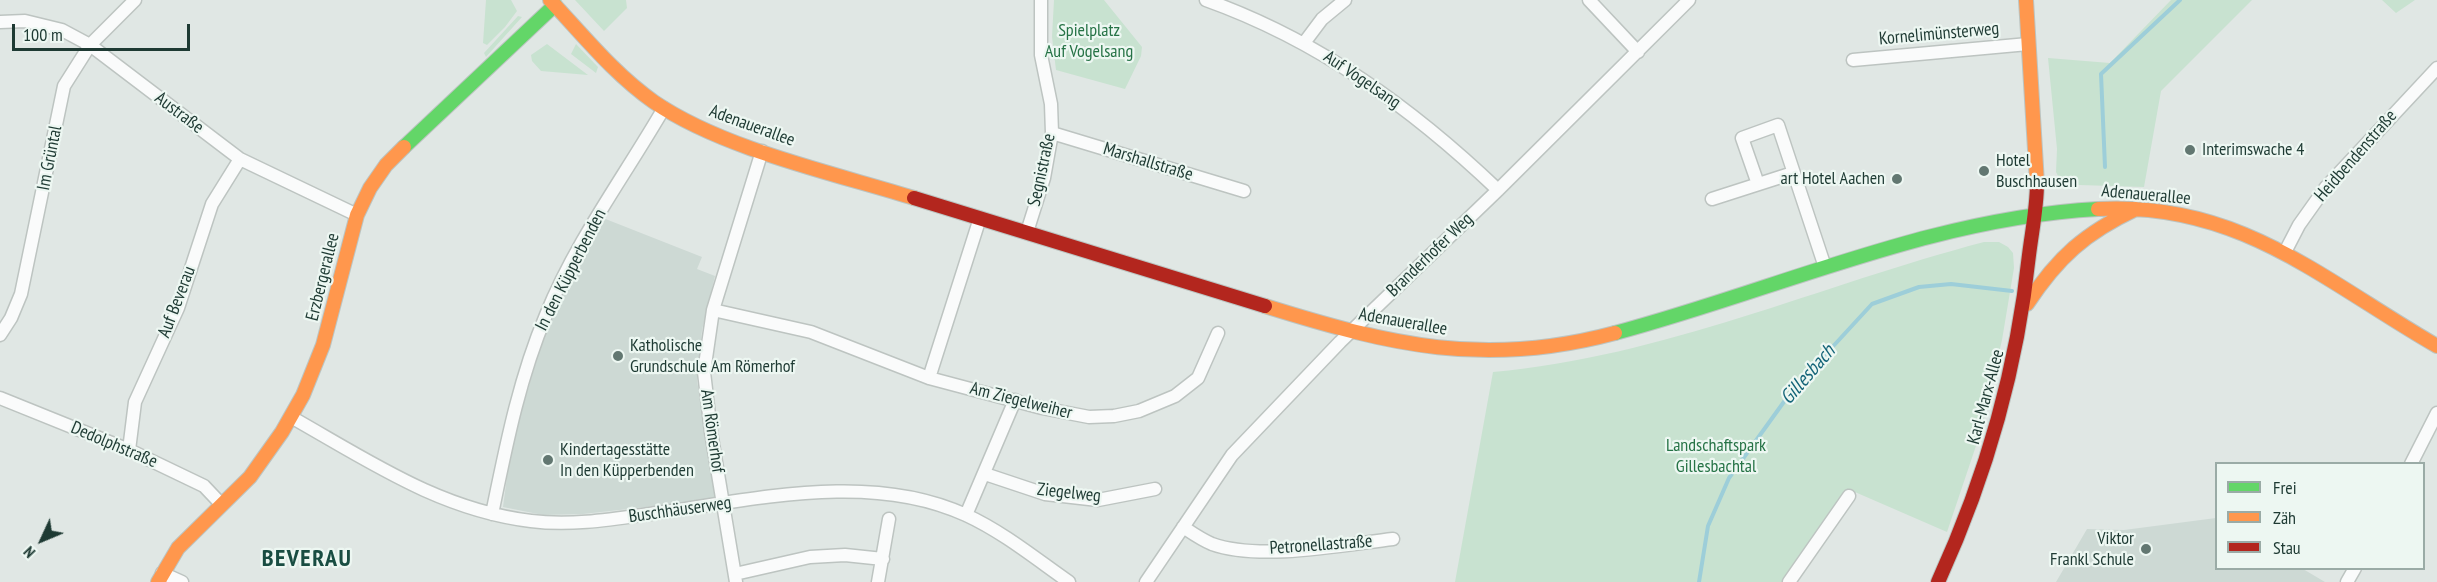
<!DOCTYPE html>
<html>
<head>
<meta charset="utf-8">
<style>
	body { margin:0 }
	#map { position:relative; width:2437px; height:582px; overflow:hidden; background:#e0e7e4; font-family:"PT Sans Narrow",sans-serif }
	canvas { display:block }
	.legend { position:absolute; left:2215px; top:462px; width:210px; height:108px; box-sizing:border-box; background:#edf7f2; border:2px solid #9aaba6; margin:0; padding:8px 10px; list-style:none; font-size:18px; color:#1e3a33 }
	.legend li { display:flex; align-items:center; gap:12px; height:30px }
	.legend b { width:30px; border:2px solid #9aaba6 }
	.north { position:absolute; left:12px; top:510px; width:60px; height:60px; -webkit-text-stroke:4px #edf7f2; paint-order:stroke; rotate:226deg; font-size:16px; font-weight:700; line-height:24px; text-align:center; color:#1e3a33 }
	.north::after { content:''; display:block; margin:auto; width:21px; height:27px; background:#1e3a33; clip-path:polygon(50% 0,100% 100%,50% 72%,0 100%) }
	.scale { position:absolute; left:12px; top:24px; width:178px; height:27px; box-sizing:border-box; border:3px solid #1e3a33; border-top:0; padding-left:8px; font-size:18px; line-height:21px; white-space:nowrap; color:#1e3a33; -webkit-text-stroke:4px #edf7f2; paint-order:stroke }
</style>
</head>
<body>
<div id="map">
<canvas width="2437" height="582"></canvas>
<ul class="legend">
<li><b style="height:8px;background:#63d668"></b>Frei</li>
<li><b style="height:8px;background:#ff974d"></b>Zäh</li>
<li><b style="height:8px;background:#b3261e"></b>Stau</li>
</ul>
<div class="north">N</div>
<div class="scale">100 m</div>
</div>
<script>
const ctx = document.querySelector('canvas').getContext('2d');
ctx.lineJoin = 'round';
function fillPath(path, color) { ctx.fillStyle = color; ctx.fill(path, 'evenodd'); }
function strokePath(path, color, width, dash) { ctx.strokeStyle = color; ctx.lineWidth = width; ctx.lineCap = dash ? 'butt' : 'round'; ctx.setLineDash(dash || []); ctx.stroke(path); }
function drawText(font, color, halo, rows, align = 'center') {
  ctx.font = font + ' "PT Sans Narrow",sans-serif'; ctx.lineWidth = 4.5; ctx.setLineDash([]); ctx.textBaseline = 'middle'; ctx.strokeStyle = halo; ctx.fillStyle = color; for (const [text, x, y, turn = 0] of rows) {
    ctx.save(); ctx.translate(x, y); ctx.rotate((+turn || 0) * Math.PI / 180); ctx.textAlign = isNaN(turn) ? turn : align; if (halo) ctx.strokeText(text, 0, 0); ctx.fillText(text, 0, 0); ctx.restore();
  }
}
const built = new Path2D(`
	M603 218 702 257 697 269 715 276 702 330 697 381 718 499 583 514 543 515 503 507 511 447 546 328 573 270Z
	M2216 518V568L2303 569 2325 582H2056L2087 529 2124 530Z`);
const green = new Path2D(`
	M486 0H511L517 11 505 27 487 45 483 43Z
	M575 0H626L627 8 604 31Z
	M1054 0H1104L1142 47 1141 56 1125 89 1056 70 1052 37Z
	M2171 0H2252L2161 91 2144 187 2079 185 2060 180 2056 172 2057 149 2048 58 2110 63Z
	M2382 0H2415L2396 13Z
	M518 16 522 17 486 57 484 53Z
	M547 44 551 47 588 75 541 71 532 61 531 55Z
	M576 44 598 67 596 73 571 54Z
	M1984 242H1999L2008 247 2013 253 2014 268 2002 340 1981 431 1947 532 1848 489 1783 582H1455L1493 372C1663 357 1820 285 1984 242Z`);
const stream = new Path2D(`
	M2105 167 2101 74 2180 0
	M1699 582 1708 526 1729 478 1791 392 1872 304 1919 287 1951 284 2012 291`);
const street = new Path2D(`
	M1206 0C1318 40 1412 108 1498 190
	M1589 0 1638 52
	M0 22 25 21 62 30 90 45 240 159 357 215
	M1304 43 1322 19 1345 0
	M1853 60 2028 44
	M1052 133 1244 191
	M1758 184 1742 138 1778 125 1825 267
	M1712 199 1793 173
	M1027 232 1044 178 1052 133 1051 104 1041 55V0
	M2285 252 2299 225 2326 187 2437 68
	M713 310 811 332 929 378 1042 408 1089 417 1114 416 1139 411 1175 396 1198 378 1218 333
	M0 335 11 318 21 294 64 86 90 45 135 0
	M929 378 980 218
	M0 398 129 450 204 486 221 504
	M291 417C369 461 440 510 531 521 577 527 624 517 671 511 766 497 875 473 966 515 1003 532 1036 559 1069 582
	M129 450 135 402 178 308 212 204 240 159
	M2411 464 2437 413
	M985 474 1045 494 1098 500 1155 489
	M492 514C506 446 519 379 546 315 576 241 624 177 664 108
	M966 515 1015 400
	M1183 527C1192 533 1202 540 1212 544 1260 561 1342 545 1393 539
	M162 573 182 582
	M735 574 810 557 845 555 883 559
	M736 582 711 432 704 372 713 310 762 151
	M878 582 889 519
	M1146 582 1232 455 1340 342 1498 190 1689 0
	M1789 582 1849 496
	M2347 582 2355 568`);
const fast = new Path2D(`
	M404 147 555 5
	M1615 333C1776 290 1930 218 2098 209`);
const slow = new Path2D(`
	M550 0C583 35 614 74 654 102 723 149 833 173 914 198
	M2026 0 2037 183
	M2098 209C2239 201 2324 281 2437 346
	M2027 304C2058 257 2085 233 2136 209
	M1265 306C1390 345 1485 368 1615 333
	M158 582 178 548 250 477 282 432 303 395 323 345 357 215 370 188 386 165 404 147`);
const jam = new Path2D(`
	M914 198 1265 306
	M1938 582C1986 477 2017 370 2029 255 2032 231 2037 207 2037 183`);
const markers = [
	[2190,150,6,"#627771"],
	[1984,171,6,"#627771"],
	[1897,179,6,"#627771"],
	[618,356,6,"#627771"],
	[548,460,6,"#627771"],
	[2146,549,6,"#627771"]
];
const parkNames = [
	["Spielplatz",1089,31],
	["Auf Vogelsang",1089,52],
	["Landschaftspark",1716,446],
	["Gillesbachtal",1716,467]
];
const streetNames = [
	["Kornelimünsterweg",1939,34,-5],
	["Auf Vogelsang",1362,80,34],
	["Austraße",179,113,37],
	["Adenauerallee",752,126,20],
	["Heidbendenstraße",2356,156,-49],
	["Im Grüntal",50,158,-79],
	["Marshallstraße",1148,162,17],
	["Segnistraße",1042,170,-78],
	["Adenauerallee",2146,195,5],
	["Branderhofer Weg",1430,255,-44],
	["In den Küpperbenden",571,270,-63],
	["Erzbergerallee",323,277,-76],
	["Auf Beverau",177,302,-69],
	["Adenauerallee",1403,322,10],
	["Karl-Marx-Allee",1986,397,-75],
	["Am Ziegelweiher",1021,401,14],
	["Am Römerhof",712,431,82],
	["Dedolphstraße",114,445,23],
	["Ziegelweg",1069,493,6],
	["Buschhäuserweg",680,510,-8],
	["Petronellastraße",1321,545,-4]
];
const poiNames = [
	["Interimswache 4",2202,150],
	["Hotel",1996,161],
	["Buschhausen",1996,182],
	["art Hotel Aachen",1885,179,"right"],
	["Katholische",630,346],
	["Grundschule Am Römerhof",630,367],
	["Kindertagesstätte",560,450],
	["In den Küpperbenden",560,471],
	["Viktor",2134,539,"right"],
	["Frankl Schule",2134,560,"right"]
];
const waterNames = [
	["Gillesbach",1808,375,-49]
];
const districtNames = [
	["BEVERAU",307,559]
];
fillPath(built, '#cdd9d4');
fillPath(green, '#c8e2d0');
strokePath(stream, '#9dced9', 4);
strokePath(street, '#bdc4c1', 15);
strokePath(fast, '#bcc4c1', 16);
strokePath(slow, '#bcc4c1', 16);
strokePath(jam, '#bcc4c1', 16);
strokePath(street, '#fafbfb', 12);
strokePath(fast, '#63d668', 14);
strokePath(slow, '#ff974d', 14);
strokePath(jam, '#b3261e', 14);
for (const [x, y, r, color] of markers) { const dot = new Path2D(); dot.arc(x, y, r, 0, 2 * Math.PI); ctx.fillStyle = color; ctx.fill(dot); strokePath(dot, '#edf7f2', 2); }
drawText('18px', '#267346', '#edf7f2', parkNames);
drawText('18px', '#1e3a33', '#edf7f2', streetNames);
drawText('18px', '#1e3a33', '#edf7f2', poiNames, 'left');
drawText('italic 20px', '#156579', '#edf7f2', waterNames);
ctx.letterSpacing = '1.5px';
drawText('bold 24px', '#194d42', '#edf7f2', districtNames);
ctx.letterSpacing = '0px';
</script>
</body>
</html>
